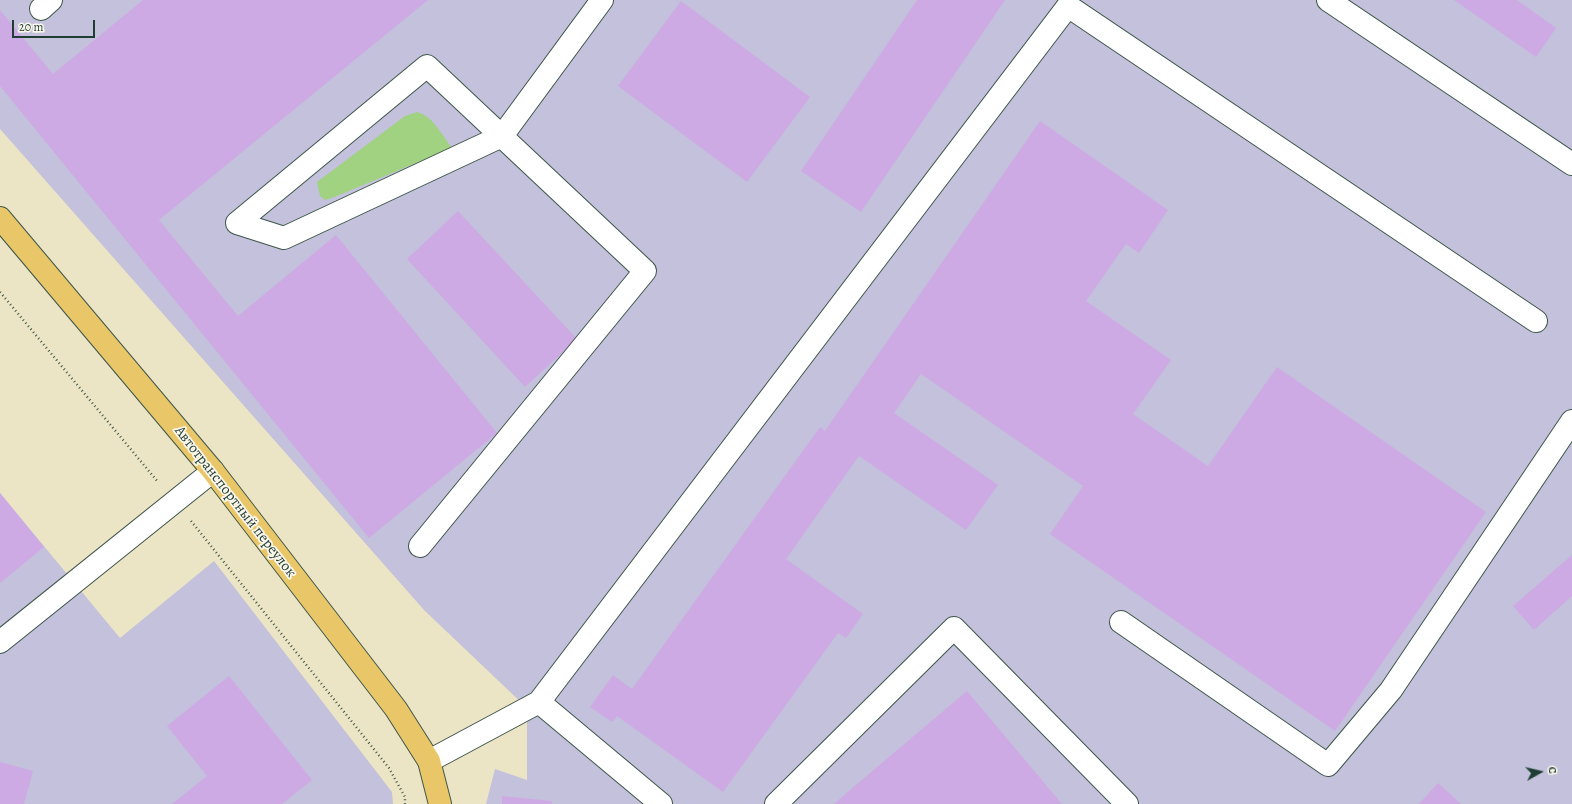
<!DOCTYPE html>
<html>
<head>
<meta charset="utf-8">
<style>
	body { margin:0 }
	#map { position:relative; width:1572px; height:804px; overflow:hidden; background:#ece5c5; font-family:Alegreya,serif }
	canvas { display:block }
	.north { position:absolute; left:1520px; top:752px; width:40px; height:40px; -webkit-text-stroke:3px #fbf7ec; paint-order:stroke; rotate:82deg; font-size:11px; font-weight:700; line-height:16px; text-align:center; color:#1f3d34 }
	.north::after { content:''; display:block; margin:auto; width:14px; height:18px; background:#1f3d34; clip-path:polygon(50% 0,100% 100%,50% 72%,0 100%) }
	.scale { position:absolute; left:12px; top:20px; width:83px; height:18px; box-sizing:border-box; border:2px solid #1f3d34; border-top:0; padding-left:5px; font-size:12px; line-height:14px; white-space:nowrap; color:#1f3d34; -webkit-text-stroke:3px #fbf7ec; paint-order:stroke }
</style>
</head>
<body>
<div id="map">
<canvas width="1572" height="804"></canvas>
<div class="north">С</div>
<div class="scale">20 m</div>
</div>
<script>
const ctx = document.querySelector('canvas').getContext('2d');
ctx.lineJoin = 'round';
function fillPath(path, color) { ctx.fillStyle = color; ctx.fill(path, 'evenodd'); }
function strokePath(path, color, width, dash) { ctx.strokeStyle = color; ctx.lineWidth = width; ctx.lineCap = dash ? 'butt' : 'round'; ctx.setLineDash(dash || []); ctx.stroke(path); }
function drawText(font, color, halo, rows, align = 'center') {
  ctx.font = font + ' Alegreya,serif'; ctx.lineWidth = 3.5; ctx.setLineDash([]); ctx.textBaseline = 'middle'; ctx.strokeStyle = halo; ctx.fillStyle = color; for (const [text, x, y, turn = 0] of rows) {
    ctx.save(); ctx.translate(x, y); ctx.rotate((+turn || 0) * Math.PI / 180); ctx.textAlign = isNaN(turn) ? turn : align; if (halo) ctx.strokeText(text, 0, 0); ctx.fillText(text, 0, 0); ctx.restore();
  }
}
const industrial = new Path2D(`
	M0 0H1572V804H486L495 769 527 780V708L424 610 0 129Z
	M0 493 120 638 214 561 392 792 393 804H0Z`);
const green = new Path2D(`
	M417 112C433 116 442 135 452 148L332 198 325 200 320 196 317 182 405 116Z`);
const building = new Path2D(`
	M143 0H428L159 220 238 316 336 235 497 433 369 538 0 86V10L53 74Z
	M917 0H1005L861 212 801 171Z
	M1454 0H1517L1556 28 1536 57Z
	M681 1 810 97 747 182 618 86Z
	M1040 121 1168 210 1139 253 1126 244 1086 301 1171 360 1133 414 1208 466 1277 367 1486 512 1335 731 1050 534 1083 486 921 374 894 413 998 485 966 530 859 456 786 559 863 614 846 638 838 633 723 792 617 716 612 722 590 707 613 675 632 689 820 427 825 431Z
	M458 211 577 339 525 387 407 259Z
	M0 493 44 547 0 583Z
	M1572 555V596L1534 630 1513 606Z
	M229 676 312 780 282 804H172L207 776 167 726Z
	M967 691 1062 804H834L850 790Z
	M0 762 33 771 24 804H0Z
	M1438 783 1461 804H1419Z
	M502 796 552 801V804H502Z`);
const path = new Path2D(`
	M0 292 158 482
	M191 521 389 768 405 797V804`);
const minor = new Path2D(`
	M1328 0 1572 164
	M41 9 51 0
	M420 546 645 271 427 66 237 223 284 238 502 136 602 0
	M1121 622 1328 765 1391 690 1572 421
	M0 642 213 471
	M539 702 661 804
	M429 761 539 702 1068 6 1536 321
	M776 804 954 628 1127 804`);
const major = new Path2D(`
	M0 218 213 471 396 709 429 761 440 804`);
const streetNames = [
	["Автотранспортный переулок",235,502,52]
];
fillPath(industrial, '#c3c1db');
fillPath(green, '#a0d282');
fillPath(building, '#ceaae4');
strokePath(minor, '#3e564a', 24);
strokePath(major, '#3e564a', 24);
strokePath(path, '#3e564a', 2.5, [1, 3]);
strokePath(minor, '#fff', 22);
strokePath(major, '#e9c769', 22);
drawText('15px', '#1f3d34', '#fbf7ec', streetNames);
</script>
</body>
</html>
